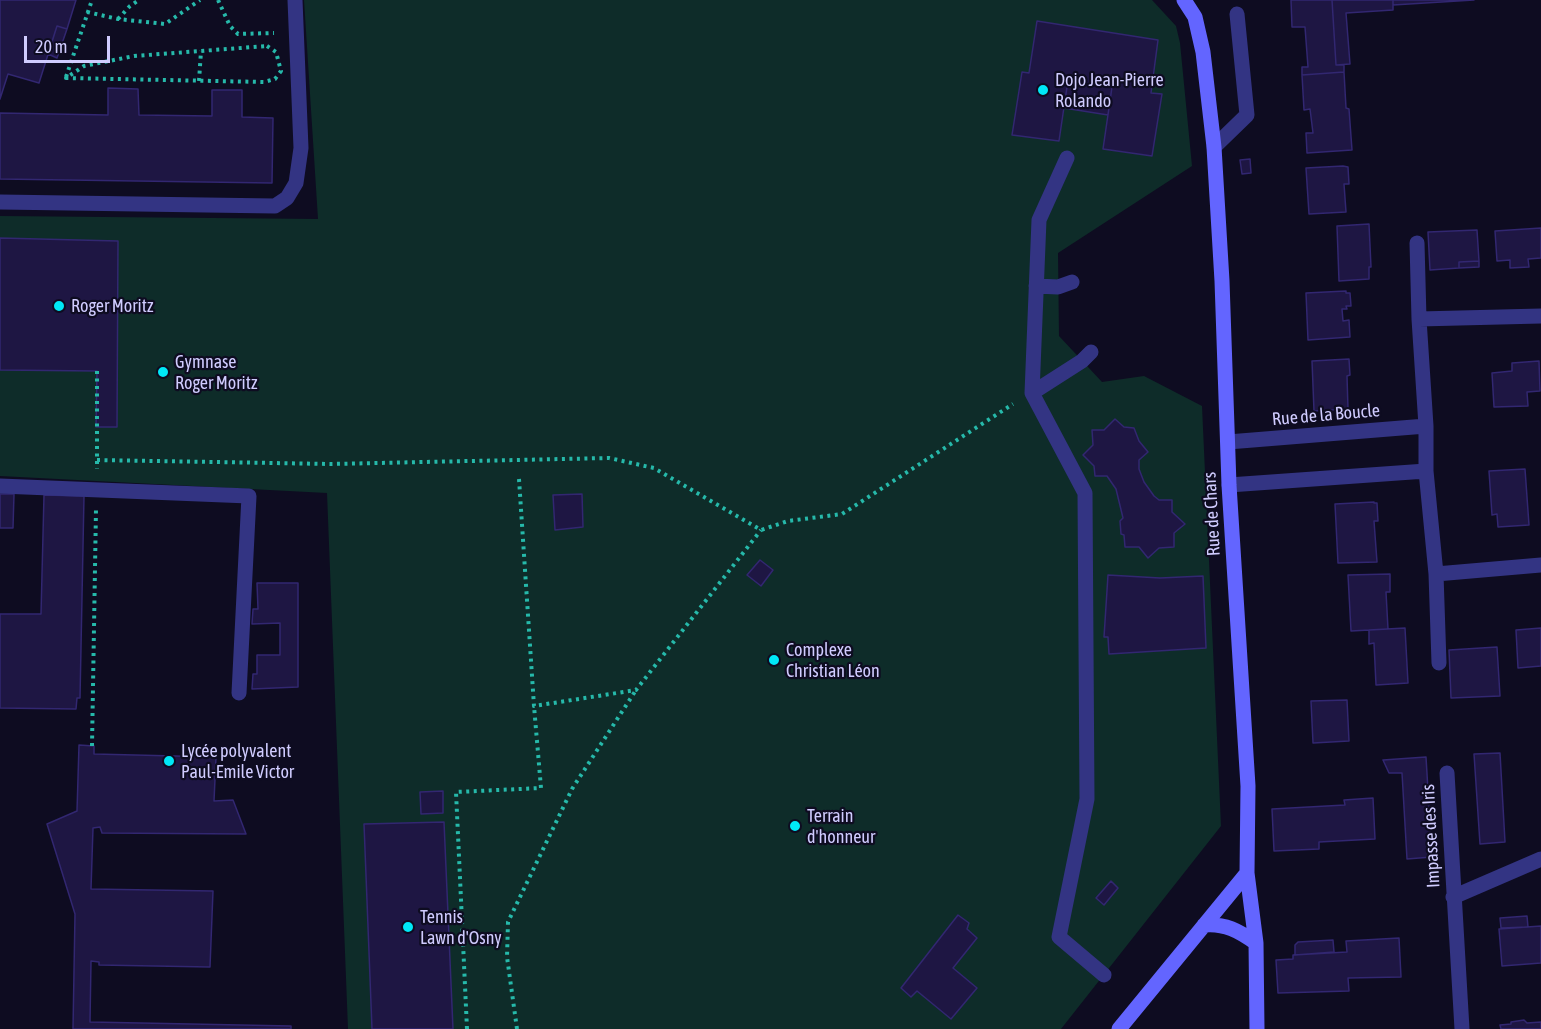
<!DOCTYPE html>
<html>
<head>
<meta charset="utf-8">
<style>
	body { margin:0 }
	#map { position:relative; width:1541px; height:1029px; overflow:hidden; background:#0e0c21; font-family:"Asap Condensed",sans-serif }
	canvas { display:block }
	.scale { position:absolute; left:24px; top:36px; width:86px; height:27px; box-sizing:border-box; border:3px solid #d0ccff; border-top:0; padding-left:8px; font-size:18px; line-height:21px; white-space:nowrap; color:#d0ccff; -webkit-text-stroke:4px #0e0c21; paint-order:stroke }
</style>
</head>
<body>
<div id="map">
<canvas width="1541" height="1029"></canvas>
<div class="scale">20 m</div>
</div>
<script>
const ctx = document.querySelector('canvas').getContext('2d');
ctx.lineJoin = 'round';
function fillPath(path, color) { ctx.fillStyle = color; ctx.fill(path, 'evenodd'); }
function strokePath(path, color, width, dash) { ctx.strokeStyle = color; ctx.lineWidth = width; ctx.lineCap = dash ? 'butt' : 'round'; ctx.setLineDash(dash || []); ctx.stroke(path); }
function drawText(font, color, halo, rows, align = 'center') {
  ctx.font = font + ' "Asap Condensed",sans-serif'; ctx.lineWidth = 4.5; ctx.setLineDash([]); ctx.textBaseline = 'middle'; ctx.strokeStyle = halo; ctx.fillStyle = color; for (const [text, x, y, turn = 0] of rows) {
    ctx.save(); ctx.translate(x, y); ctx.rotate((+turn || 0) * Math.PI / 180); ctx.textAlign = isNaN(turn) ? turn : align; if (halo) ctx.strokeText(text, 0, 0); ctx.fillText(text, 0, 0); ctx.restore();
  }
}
const green = new Path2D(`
	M304 0H1152L1176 26 1180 43 1192 166 1058 253 1059 336 1102 382 1144 376 1202 406 1221 826 1061 1029H348L327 493 0 476V216L318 219Z`);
const building = new Path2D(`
	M0 0H76L67 29 57 26 39 83 8 74 0 99Z
	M1291 0H1332L1336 65H1344V72L1302 75V67H1308L1305 27H1292Z
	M1332 0H1393V10L1346 13 1350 64 1336 65Z
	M1393 0H1474L1393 5Z
	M1037 21 1158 40 1151 93 1162 94 1152 156 1103 149 1112 87 1068 80 1059 141 1012 135 1022 72 1029 73Z
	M57 26 67 29 57 58 48 54Z
	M1344 72 1346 108 1349 109 1352 150 1307 153 1306 133H1313L1310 109 1304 110 1302 75Z
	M1068 80 1112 87 1108 115 1064 108Z
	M108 88 138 89 139 115 212 116V90H242V117L273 118 272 183 0 179V113L108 115Z
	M1250 159 1251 173 1242 174 1240 160Z
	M1343 166 1348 167 1349 184H1344L1346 212 1309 214 1306 168Z
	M1369 224 1371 267H1369V279L1339 281 1337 226Z
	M1541 228V258L1528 259 1529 267 1510 268V260L1497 261 1495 231Z
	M1477 230 1479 261 1459 262V268L1430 270 1428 232Z
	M0 238 118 241 117 427H96L97 371 0 370Z
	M1479 261V267L1459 268V262Z
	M1346 291V293H1350L1351 306H1346L1347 309H1342L1343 321 1349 320 1350 337 1308 340 1306 293Z
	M1349 359 1350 375 1347 376 1348 409 1314 411 1312 361Z
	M1539 361 1540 391 1527 392 1528 406 1494 407 1492 373 1512 371V363Z
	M1115 419 1124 427 1134 428 1139 441 1148 452 1139 460V469L1144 482 1154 496 1159 500H1172V512L1185 524 1174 533V547L1159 548 1148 558 1139 547H1125L1124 535 1121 534 1120 521 1123 518 1116 489 1107 476H1095L1094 466 1083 455 1093 445 1092 430H1104Z
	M1525 469 1529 525 1498 527 1497 514 1492 515 1489 471Z
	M0 494H14L13 528H0Z
	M582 494 583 527 555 530 553 495Z
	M44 495 84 496 80 698H77L76 709 0 708V614H41Z
	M1374 502V503H1377L1378 521H1374L1377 562 1338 563 1335 504Z
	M760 560 773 570 761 586 747 575Z
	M1390 574V592H1386L1388 629 1351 631 1348 575Z
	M1108 575 1160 578 1203 576 1206 648 1109 654 1108 637H1104Z
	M257 583H298V687L252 689 253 674H257V655H280V623L252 624 253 609H258Z
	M1405 628 1408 683 1376 685 1374 643 1369 644V630Z
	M1541 628V666L1518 668 1516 630Z
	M1497 647 1500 696 1451 698 1449 650Z
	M1347 700 1349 741 1313 743 1311 701Z
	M79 745 94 746V754L216 757 214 801 233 800 246 834 102 833 100 827 93 828 91 889 213 891 210 967 99 965V962L91 961 90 1022 291 1026V1029H73L75 914 47 824 77 811Z
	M1500 753 1505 842 1480 844 1474 754Z
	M1426 757 1432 857 1407 859 1402 773H1389L1383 760Z
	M443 791V813L421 814 420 792Z
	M1373 798 1375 839 1319 842V849L1274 851 1272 809 1345 805 1344 800Z
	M444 822 453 1029H372L364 824Z
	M1111 881 1118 888 1104 905 1096 898Z
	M958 915 969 923 967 929 977 938 953 968 977 988 951 1019 917 991 911 997 901 988Z
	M1527 916 1528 927 1501 928 1500 918Z
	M1541 926V963L1502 966 1499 929Z
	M1399 938 1401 977 1348 978 1349 991 1278 993 1276 960 1293 959V955L1347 952 1346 941Z
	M1333 940 1334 952 1295 955V945L1298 942Z
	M1524 1020 1527 1023 1541 1022V1029H1501L1500 1025 1511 1024V1022Z`);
const path = new Path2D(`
	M218 0 230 26 238 34 274 33
	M87 12 118 19 165 24 200 0
	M118 19 130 6 139 0
	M267 46 276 52 281 71 275 79 264 82 66 78 84 66 134 56Z
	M66 77 92 0
	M199 81 201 51
	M97 371V469
	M97 460 331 464 609 458 654 468 761 530 788 521 842 514 1013 404
	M519 479 534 706 636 690 761 530
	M92 746 96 509
	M467 1029 456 792 541 788 534 706
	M517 1029 507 957 508 922 572 789 636 690`);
const lane = new Path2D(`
	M1214 147 1247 115 1237 14
	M1067 158 1039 220 1032 393 1085 493 1087 799 1059 937 1104 975
	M0 202 275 206 287 198 296 183 301 148 295 0
	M1036 286 1058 287 1072 282
	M1032 393 1082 361 1091 352
	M0 486 249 496 239 693`);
const street = new Path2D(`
	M1417 243 1419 319 1426 426V471L1436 574 1439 663
	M1419 319 1541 316
	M1228 442 1426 426
	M1229 485 1426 471
	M1436 574 1541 565
	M1447 773 1462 1029
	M1453 897 1541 859`);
const secondary = new Path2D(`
	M1184 0 1195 17 1203 52 1214 147 1222 281 1229 485 1248 786 1247 873 1256 943 1257 1029
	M1204 925C1225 923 1239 931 1256 943
	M1119 1029 1247 873`);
const markers = [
	[1043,90,6,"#00e8f7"],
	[59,306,6,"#00e8f7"],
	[163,372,6,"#00e8f7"],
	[774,660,6,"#00e8f7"],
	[169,761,6,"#00e8f7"],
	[795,826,6,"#00e8f7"],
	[408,927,6,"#00e8f7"]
];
const poiNames = [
	["Dojo Jean-Pierre",1055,80],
	["Rolando",1055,101],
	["Roger Moritz",71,306],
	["Gymnase",175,362],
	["Roger Moritz",175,383],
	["Complexe",786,650],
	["Christian Léon",786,671],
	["Lycée polyvalent",181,751],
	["Paul-Emile Victor",181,772],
	["Terrain",807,816],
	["d'honneur",807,837],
	["Tennis",420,917],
	["Lawn d'Osny",420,938]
];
const streetNames = [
	["Rue de la Boucle",1326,415,-5],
	["Rue de Chars",1212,514,-93],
	["Impasse des Iris",1431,836,-93]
];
fillPath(green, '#0e2c29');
fillPath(building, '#1e1643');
strokePath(building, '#322771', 1.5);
strokePath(path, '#26b9aa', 4, [3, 4.5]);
strokePath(lane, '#333483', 15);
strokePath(street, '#333483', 15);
strokePath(secondary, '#6365ff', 15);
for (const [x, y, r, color] of markers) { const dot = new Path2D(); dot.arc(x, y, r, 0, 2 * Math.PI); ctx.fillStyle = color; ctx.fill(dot); strokePath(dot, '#0e0c21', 2); }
drawText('18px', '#d0ccff', '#0e0c21', poiNames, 'left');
drawText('18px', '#d0ccff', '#0e0c21', streetNames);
</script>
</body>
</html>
